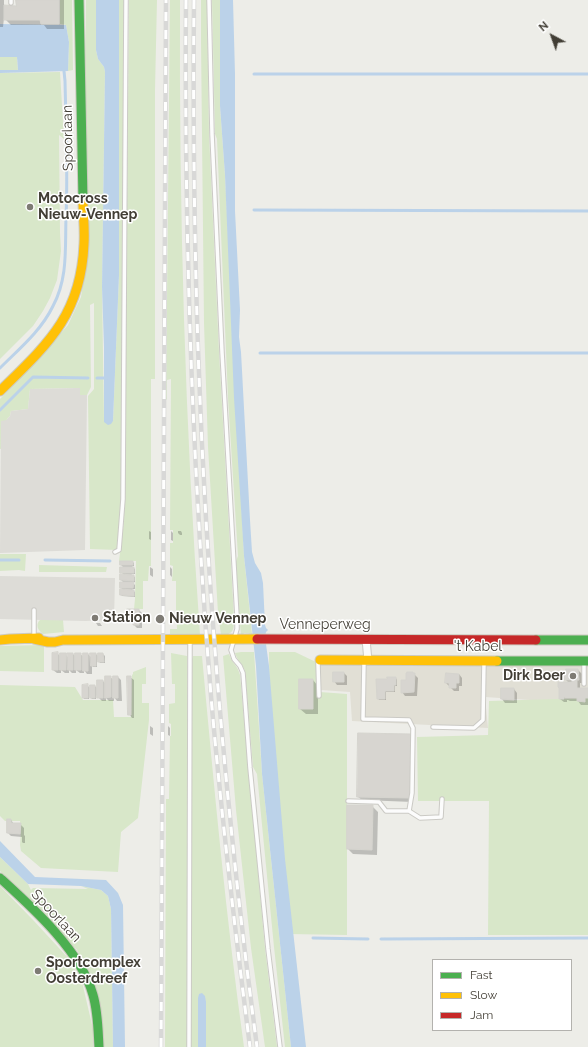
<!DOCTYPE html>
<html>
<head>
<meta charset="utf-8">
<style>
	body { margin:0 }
	#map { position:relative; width:588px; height:1047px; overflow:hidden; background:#edede8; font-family:Raleway,sans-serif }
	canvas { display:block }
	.legend { position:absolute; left:432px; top:959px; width:140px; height:72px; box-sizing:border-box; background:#fff; border:1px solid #b3b2ae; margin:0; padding:5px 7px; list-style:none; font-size:12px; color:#423e35 }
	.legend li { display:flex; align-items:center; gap:8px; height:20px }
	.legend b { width:20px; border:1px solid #b3b2ae }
	.north { position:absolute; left:532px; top:16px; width:40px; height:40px; -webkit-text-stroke:3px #fff; paint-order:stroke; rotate:319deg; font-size:11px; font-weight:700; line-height:16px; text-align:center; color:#423e35 }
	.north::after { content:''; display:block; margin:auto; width:14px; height:18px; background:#423e35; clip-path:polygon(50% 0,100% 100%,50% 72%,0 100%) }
</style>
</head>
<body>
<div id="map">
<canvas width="588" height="1047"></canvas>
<ul class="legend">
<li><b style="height:5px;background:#4caf50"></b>Fast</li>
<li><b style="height:5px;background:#ffc107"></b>Slow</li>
<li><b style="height:5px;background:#c62828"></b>Jam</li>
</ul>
<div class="north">N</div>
</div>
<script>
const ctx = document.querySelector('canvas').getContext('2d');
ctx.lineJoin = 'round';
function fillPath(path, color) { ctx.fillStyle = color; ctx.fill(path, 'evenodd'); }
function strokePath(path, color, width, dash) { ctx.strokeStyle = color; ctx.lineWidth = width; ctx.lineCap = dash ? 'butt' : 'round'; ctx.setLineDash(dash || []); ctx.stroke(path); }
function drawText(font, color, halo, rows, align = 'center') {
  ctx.font = font + ' Raleway,sans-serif'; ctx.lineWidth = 3; ctx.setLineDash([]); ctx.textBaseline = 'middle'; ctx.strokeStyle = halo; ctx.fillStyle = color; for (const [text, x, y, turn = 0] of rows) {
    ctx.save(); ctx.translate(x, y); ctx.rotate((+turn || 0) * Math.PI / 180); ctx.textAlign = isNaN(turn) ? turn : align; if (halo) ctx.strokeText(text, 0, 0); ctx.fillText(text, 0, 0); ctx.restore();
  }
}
const residential = new Path2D(`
	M319 664H588V704L485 697 488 728 352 721 350 692 321 690Z`);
const green = new Path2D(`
	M60 0H72L73 70 68 71 69 42 66 25 60 24Z
	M86 0H96V50L98 59 104 67 105 72 102 287 104 422 113 421 119 275V0H124L121 499 117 550 90 549 88 396 94 389V303L90 305 91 387 87 395H80V388L30 389 28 409 11 411 10 416 7 419 1 449H0V399L30 368 68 325 81 297 88 251 85 75Z
	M129 0H157L155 90V379H151V566H149L148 581H143V609H134L135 599 136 561H119L124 522Z
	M170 0H180C179 212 185 424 200 635H170V629H177L176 609V581H172L173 566 170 565V543H173V530H170L171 379 167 380V399L166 400Z
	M201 0H207L209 134 219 352 234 618C234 629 234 635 221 635L218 613 208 447 204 323 201 41Z
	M212 0H220V106L225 175 244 556 252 634 244 633 243 635 241 636 235 564 238 556 228 398 217 139 215 134Z
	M0 57H17L18 71 0 70Z
	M60 72 64 139 59 135 60 233 61 251 57 280 50 298 43 311 33 326 0 359V73Z
	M0 554H26L25 571 19 570 0 571Z
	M39 565 107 567 106 572H39Z
	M40 620H63L64 632 43 634C38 630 35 625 40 620Z
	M44 645V672L0 671V646Z
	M241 652H254L262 774 291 1047H285L274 947 257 774 253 767 245 671C243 665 237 660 235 653Z
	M269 652H295L318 663 320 692 347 694V935L288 934 270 745Z
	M171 653 187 656V1047H165L166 799H169L170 736H171V724L169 723V704L175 703V684H172Z
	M229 654C232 663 238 666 240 675L265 948 277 1047H265L251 948 236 810 223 656Z
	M193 656H202C214 787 226 917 244 1047H206L205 996 198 998V1047H190L192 851 191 666 192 659Z
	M146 667V684H142V703H149V720L138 818 121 832 118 872 41 868 21 851 20 845 21 832 20 821H5L0 816V685L75 687 83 700H113L114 717H131L132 675 133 674V672Z
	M588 698V935H488L489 801H418L417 737 488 735 489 701Z
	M0 857 28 884 31 890 33 888 88 889 81 886 101 890 108 896 111 909 113 1047H103L90 974 77 950 55 926 0 871Z
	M0 886 34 921 70 960 82 982 93 1029V1047H0Z`);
const parking = new Path2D(`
	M80 388V395H87L85 550 0 553 1 421 7 420V419L10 416 11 411 28 409 30 389Z
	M0 576 115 578 114 620 85 621 0 619Z`);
const water = new Path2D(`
	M96 0H119V275L113 421 111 424 108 425 104 422V347L102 287 105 72 104 67 98 59 96 50Z
	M220 0H233L235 74V211L240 310 239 337 241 352 250 520 252 552 255 563 261 573 263 583 265 625 266 628 268 630 266 632 265 637 269 666 285 859 306 1047H291L262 774 256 666 244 556 234 398 225 175 220 106Z
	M0 24 66 25 69 42 68 71 0 73V70H18L17 57H0Z
	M0 841 35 877 106 880 118 893 123 905 125 1047H113L111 909 108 896 101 890 81 886 28 884 0 857Z
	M202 993 205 996 206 1002V1047H198V998L199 994Z`);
const shadow = new Path2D(`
	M0 0H4V6L17 7V0H64V29H47L44 25H11L4 18 3 27H0Z
	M149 531 151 532V540L149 539Z
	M171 531 173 533V541L171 540Z
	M178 531H181L182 533V535H180L178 533Z
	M133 562 134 563V566H132L135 569V574H131L135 577V582H132L135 585V589H132L135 592V597L122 596 121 595 124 591 121 588 124 583 121 580 124 575 121 572 124 568 121 565Z
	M150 567 153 569V577L150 575Z
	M170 567 172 569V577L170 575Z
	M139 610 142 613V616H146L148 617V621H145L142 618V628H137L134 625V622H131L128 619Z
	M173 617H176L178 618V622H175L173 620Z
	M96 623H100L102 626H98Z
	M57 653 61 657 65 654 68 657 73 654 76 657 80 654 84 657V654H88L91 657 96 654 99 657 103 654 105 656V663H100L97 659V667H93L92 666V674H87L84 670V673H80L76 670V673H72L69 670V673H65L61 670V673H57L53 670Z
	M578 670 582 674V683H580V689H588V705H581L578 701H570L568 700H567V702H564L560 699 569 683 565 679Z
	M344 673 347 676V685H337L334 681Z
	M413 673 418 678 417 696H405L402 692 407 681Z
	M447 674H459L462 678V686H459V691H454L446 683Z
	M110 677 114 680 118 677 121 680 122 701H117L114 697V701H109L106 698V701H102L96 695V699H92L89 696V699H84L83 697 87 685 91 689 95 686 98 689 103 681 106 684Z
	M130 677 134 680V718H132L129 714Z
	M396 678 397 680V686H395V692H386V700H379L378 698 388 680Z
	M313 680 318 686V714H306L300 709Z
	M514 689 517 693V703H505L502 699Z
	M150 726 153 728V736L150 734Z
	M168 726 170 728V736L168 735Z
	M410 735 414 738 413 802 362 800 358 797Z
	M372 806 378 812 377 855 353 854 348 849Z
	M11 820 14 824H20L24 828V835L25 836V843H23L22 842V837L11 836 8 833Z`);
const stream = new Path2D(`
	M254 74H588
	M254 210 588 211
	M260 353H588
	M0 368C19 349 41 331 53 306 68 278 65 249 66 217 68 172 66 126 65 81L64 71 63 69
	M97 378H107
	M0 410 33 377 88 378
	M0 560H19
	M45 560 110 561
	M313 938 368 939
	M381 939 588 938`);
const building = new Path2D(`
	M16 0H59V24H41L40 20H4V5L16 6Z
	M120 561H133V565H120Z
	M120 567H134V573H120Z
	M120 574 134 575V581L120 580Z
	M120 582H134L133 588H120Z
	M120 589 134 590V596L120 595Z
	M127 609H139V625H133V619H127Z
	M58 652V670H52V653Z
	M60 653H66V670H60Z
	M67 653H73V670H68Z
	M75 653H81V670H75Z
	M83 653H88V671H83Z
	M90 653H96V666H91Z
	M98 653H103L104 662H98Z
	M566 669H578L579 680H577V688H588V698H585V702L577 701V698H565V697H564V699H559V688L558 687V682H572V680H564V675H566Z
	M333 672H344V682H333Z
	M407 672H413V673H415L414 692 401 693V680H406V673H407Z
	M446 673 459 674V683H456V688H449V683H445Z
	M105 676H111V697L105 698Z
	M113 676H118V698H113Z
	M127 676H131V715H128Z
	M387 677H396V685H394V691H385V699H377L376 679H387Z
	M299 679H313V709H299Z
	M97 680H103V698H97Z
	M88 684V698H82V685Z
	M90 685H95V698H90Z
	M501 688H514V700L501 699Z
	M358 733 411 734 410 798 357 797Z
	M347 805H373L372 850 347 849Z
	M7 819H11V823H21L20 834 7 833Z`);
const lane = new Path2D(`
	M209 0 212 134 222 352 237 617V629L231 650 234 659 240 666 243 673 250 768 268 949 280 1047
	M11 3V0
	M115 552 119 550 123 499 126 0
	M34 638V610
	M584 663V684
	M319 696 318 664 320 661
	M433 727 474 728 483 720 484 662
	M348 801 379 802 386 811H409L412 793 413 728 409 720 363 719 364 662
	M409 811 420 818 441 817 442 799
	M189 1047 190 640`);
const street = new Path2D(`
	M366 639 368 661`);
const fast = new Path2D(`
	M79 0 83 200
	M536 640H588
	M497 661H588
	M0 878C33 908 81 951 93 995 98 1012 98 1030 99 1047`);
const slow = new Path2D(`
	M0 391C48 344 81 315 84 244 85 229 83 215 83 200
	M34 639 48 642H55L63 640 257 639
	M0 640 10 639 39 638
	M320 660 497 661`);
const jam = new Path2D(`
	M257 639 536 640`);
const rail = new Path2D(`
	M186 0C184 232 192 464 211 696 221 813 235 930 250 1047
	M194 0C193 116 194 232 198 348 206 582 226 815 257 1047
	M161 1047 166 0`);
const markers = [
	[30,207,4,"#7e7b74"],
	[95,618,4,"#7e7b74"],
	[160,619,5,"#7e7b74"],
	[573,676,4,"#7e7b74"],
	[38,971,4,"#7e7b74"]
];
const streetNames = [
	["Spoorlaan",68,138,-91],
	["Venneperweg",325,625],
	["'t Kabel",478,647],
	["Spoorlaan",56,916,47]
];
const poiNames = [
	["Motocross",38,199],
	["Nieuw-Vennep",38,215],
	["Station",103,618],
	["Nieuw Vennep",169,619],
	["Dirk Boer",565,676,"right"],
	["Sportcomplex",46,963],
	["Oosterdreef",46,979]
];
fillPath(residential, '#e1dfd5');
fillPath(green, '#d8e7c9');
fillPath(parking, '#dddcd7');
fillPath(water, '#bbd2e9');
fillPath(shadow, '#0003');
strokePath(stream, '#bbd2e9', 3);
fillPath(building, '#d7d5d0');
strokePath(building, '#d5d4ce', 1);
strokePath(lane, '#cbcac5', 5.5);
strokePath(street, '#cbcac5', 9);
strokePath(fast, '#cccabf', 11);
strokePath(slow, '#cccabf', 11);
strokePath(jam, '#cccabf', 11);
strokePath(lane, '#fcfcfc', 3.5);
strokePath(street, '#fcfcfc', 7);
strokePath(fast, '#4caf50', 9);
strokePath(slow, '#ffc107', 9);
strokePath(jam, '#c62828', 9);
strokePath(rail, '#d8d8d7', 4.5);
strokePath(rail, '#fff', 3, [9]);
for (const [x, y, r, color] of markers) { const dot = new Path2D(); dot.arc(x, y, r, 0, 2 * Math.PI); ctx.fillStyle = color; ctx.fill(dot); strokePath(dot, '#fff', 1.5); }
drawText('14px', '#423e35', '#fff', streetNames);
drawText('bold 14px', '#423e35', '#fff', poiNames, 'left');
</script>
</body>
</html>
